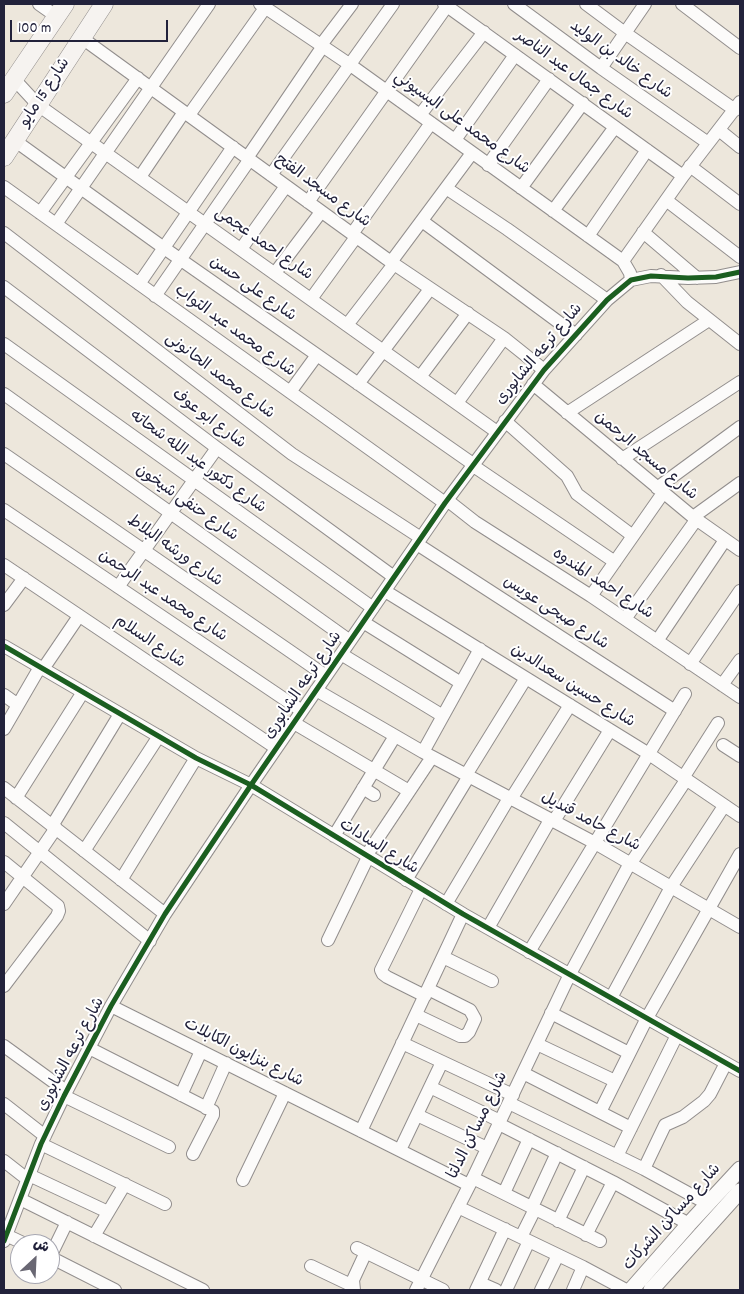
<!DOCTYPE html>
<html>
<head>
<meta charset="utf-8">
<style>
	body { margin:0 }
	#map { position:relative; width:744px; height:1294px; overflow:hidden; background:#ede7dc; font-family:Dekko,"Playpen Sans Arabic",sans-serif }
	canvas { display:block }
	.frame { position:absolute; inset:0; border:5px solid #22223b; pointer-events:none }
	.north { position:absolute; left:10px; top:1234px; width:50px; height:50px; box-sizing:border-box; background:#fff; border:1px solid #a7a7b1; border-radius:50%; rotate:25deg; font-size:14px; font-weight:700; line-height:20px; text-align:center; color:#22223b }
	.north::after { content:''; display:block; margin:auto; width:18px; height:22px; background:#696773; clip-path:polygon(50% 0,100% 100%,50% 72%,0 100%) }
	.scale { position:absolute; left:10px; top:20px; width:158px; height:22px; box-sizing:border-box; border:2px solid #22223b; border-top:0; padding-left:6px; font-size:15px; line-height:18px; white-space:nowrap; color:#22223b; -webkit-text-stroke:4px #fff; paint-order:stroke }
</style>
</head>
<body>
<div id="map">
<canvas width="744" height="1294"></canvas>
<div class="frame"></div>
<div class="north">ش</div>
<div class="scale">100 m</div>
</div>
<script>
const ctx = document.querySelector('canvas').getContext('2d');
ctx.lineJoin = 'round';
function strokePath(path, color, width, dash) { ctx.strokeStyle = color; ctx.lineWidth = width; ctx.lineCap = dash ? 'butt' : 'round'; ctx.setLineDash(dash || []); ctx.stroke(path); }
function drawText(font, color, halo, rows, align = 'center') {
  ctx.font = font + ' Dekko,"Playpen Sans Arabic",sans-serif'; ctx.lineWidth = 4; ctx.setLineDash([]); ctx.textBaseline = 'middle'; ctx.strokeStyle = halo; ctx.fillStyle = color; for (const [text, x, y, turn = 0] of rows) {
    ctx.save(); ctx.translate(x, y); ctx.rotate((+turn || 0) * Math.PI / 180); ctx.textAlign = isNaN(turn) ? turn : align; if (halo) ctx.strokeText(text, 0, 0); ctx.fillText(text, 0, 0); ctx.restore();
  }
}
const minor = new Path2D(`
	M39 4 56 16
	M260 4 349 64 623 261 630 273 631 280
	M444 4 683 176
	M514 4 601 68 708 143
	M586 4 625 33 735 110
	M682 4 740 48
	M82 38 391 262 504 338 544 370
	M321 45 352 4
	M601 68 645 4
	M14 79 38 105 497 432
	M189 115 265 8
	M420 115 484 32
	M719 130 740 147
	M14 140 164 248 473 464
	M455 140 515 55
	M247 158 323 46
	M488 165 549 79
	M690 166 740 204
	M271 175 393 4
	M140 177 184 112
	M4 187 445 503
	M446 188 507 229 607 300
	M521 188 583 103
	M666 200 740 257
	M308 202 447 6
	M553 211 615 127
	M40 213 138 78
	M422 221 576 335
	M56 224 209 4
	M643 232 697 278
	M4 233 292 454 421 538
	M352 234 431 123
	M588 236 647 150
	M241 249 286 186
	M623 261 683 176 740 102
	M391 262 472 153
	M275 273 321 212
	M661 275 687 302 740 344
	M139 284 233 147
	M4 287 217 448 394 577
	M155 296 250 159
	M311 299 356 237
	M347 325 394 264
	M4 344 373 608
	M420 377 468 313
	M358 384 430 289
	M533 384 693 517 740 550
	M290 392 317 355
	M4 394 350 641
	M457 403 504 338
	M567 413 709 320
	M505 421 567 476 577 494 633 536
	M4 454 326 676
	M622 459 740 382
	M472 465 615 562
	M657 488 740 427
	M447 500 475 522 591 596 740 697
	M4 510 302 711
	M693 517 740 483
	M417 544 675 711
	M4 565 276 748
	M118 587 217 448
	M385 591 649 754 740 816
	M591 596 663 493
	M4 605 24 578
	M625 619 696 520
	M363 622 461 683
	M657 641 725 540
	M4 646 196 758 251 785 463 914 740 1071
	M341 654 443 716
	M690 664 740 591
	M43 669 79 616
	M722 685 740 660
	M316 690 423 752 595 843 740 927
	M4 695 18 705
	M294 723 409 791
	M4 729 40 667
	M723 745 740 756
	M423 752 480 649
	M466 775 526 678
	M683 778 718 723
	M4 788 165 914
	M363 788 374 795
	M16 798 83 692
	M511 799 570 705
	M554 821 610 730
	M4 823 150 941
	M52 826 120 714
	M334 836 395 736
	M84 851 159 736
	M366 856 432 757
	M4 862 58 906 59 911 57 916 4 986
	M631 863 686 780
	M121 880 196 758
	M406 880 469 776
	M421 889 381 970 383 974 387 977 425 996
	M4 904 56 828
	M446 904 509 798
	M488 928 550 820
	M328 940 368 857
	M529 952 685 694
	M443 957 492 981
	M611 998 671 887 724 806
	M111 1006 469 1185
	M551 1013 629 1053
	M416 1015 460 1036H465L469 1032 475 1019 470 1010 428 989
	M402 1043 513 1095
	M537 1044 615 1081
	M4 1046 66 1091
	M89 1048 213 1111V1115L193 1154
	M523 1073 631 1128
	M430 1087 500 1121
	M181 1095 201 1051
	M64 1096 169 1147
	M509 1103 644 1169 708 1204
	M4 1104 45 1136
	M206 1108 226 1063
	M600 1112 647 1018 740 854
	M417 1115 487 1148
	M499 1124 613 1182 689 1224
	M361 1131 463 914
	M41 1144 165 1204
	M400 1150 442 1062
	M617 1156 677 1035
	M4 1161 27 1179
	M644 1169 665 1125 683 1117 704 1101 710 1094 726 1063
	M29 1175 108 1212
	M473 1178 600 1241
	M243 1180 285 1093
	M504 1193 529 1139
	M20 1199 203 1290
	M458 1207 583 1267 626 1290
	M532 1207 557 1153
	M558 1221 584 1167
	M6 1235 25 1244
	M586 1235 613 1182
	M94 1236 125 1184
	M521 1237 535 1209
	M4 1241 41 1144 64 1096 111 1006 165 914 251 785 445 503 544 370 607 300 631 280 651 276 688 278 716 277 740 272
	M357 1248 443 1290
	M50 1257 115 1290
	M50 1257 67 1222
	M311 1266 353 1286
	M480 1283 496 1290
	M354 1290 353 1280 366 1252
	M416 1290 473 1178 570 974 630 863
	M476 1290 505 1229
	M506 1290 529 1241
	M541 1290 558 1255
	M573 1290 583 1267`);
const tertiary = new Path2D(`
	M631 1290 689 1224 740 1169
	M651 1290 740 1191`);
const secondary = new Path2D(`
	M4 94 65 4
	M4 157 104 4`);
const cycleway = new Path2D(`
	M4 646 196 758 251 785 463 914 740 1071
	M4 1241 41 1144 64 1096 111 1006 165 914 251 785 445 503 544 370 607 300 631 280 651 276 688 278 716 277 740 272`);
const streetNames = [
	["شارع خالد بن الوليد",620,61,36],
	["شارع جمال عبد الناصر",573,76,36],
	["شارع 15 مايو",46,93,-57],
	["شارع محمد على البسيوني",461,124,36],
	["شارع مسجد الفتح",322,192,36],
	["شارع احمد عجمى",263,245,35],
	["شارع على حسن",252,290,35],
	["شارع محمد عبد التواب",234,332,36],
	["شارع ترعه الشابورى",540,355,-50],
	["شارع محمد الحانونى",219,377,37],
	["شارع ابو عوف",208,420,37],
	["شارع مسجد الرحمن",645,457,40],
	["شارع دكتور عبد الله شحاته",197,463,36],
	["شارع حنفى شيخون",186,504,35],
	["شارع ورشه البلاط",174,552,35],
	["شارع احمد المندوه",602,585,33],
	["شارع محمد عبد الرحمن",162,597,34],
	["شارع صبحى عويس",555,614,33],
	["شارع السلام",149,643,34],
	["شارع ترعه الشابورى",304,686,-56],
	["شارع حسين سعدالدين",572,687,32],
	["شارع حامد قنديل",590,823,28],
	["شارع السادات",378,848,32],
	["شارع بنزايون الكابلات",243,1054,27],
	["شارع ترعه الشابورى",72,1055,-62],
	["شارع مساكن الدلتا",479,1126,-64],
	["شارع مساكن الشركات",673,1218,-48]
];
strokePath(minor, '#928e8d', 14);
strokePath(tertiary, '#928e8d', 17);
strokePath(secondary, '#928e8d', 19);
strokePath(minor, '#fcfbfa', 12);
strokePath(tertiary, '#fcfbfa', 15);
strokePath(secondary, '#f6f3f0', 18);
strokePath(cycleway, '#1b5e20', 5);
drawText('16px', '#22223b', '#fff', streetNames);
</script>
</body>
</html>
